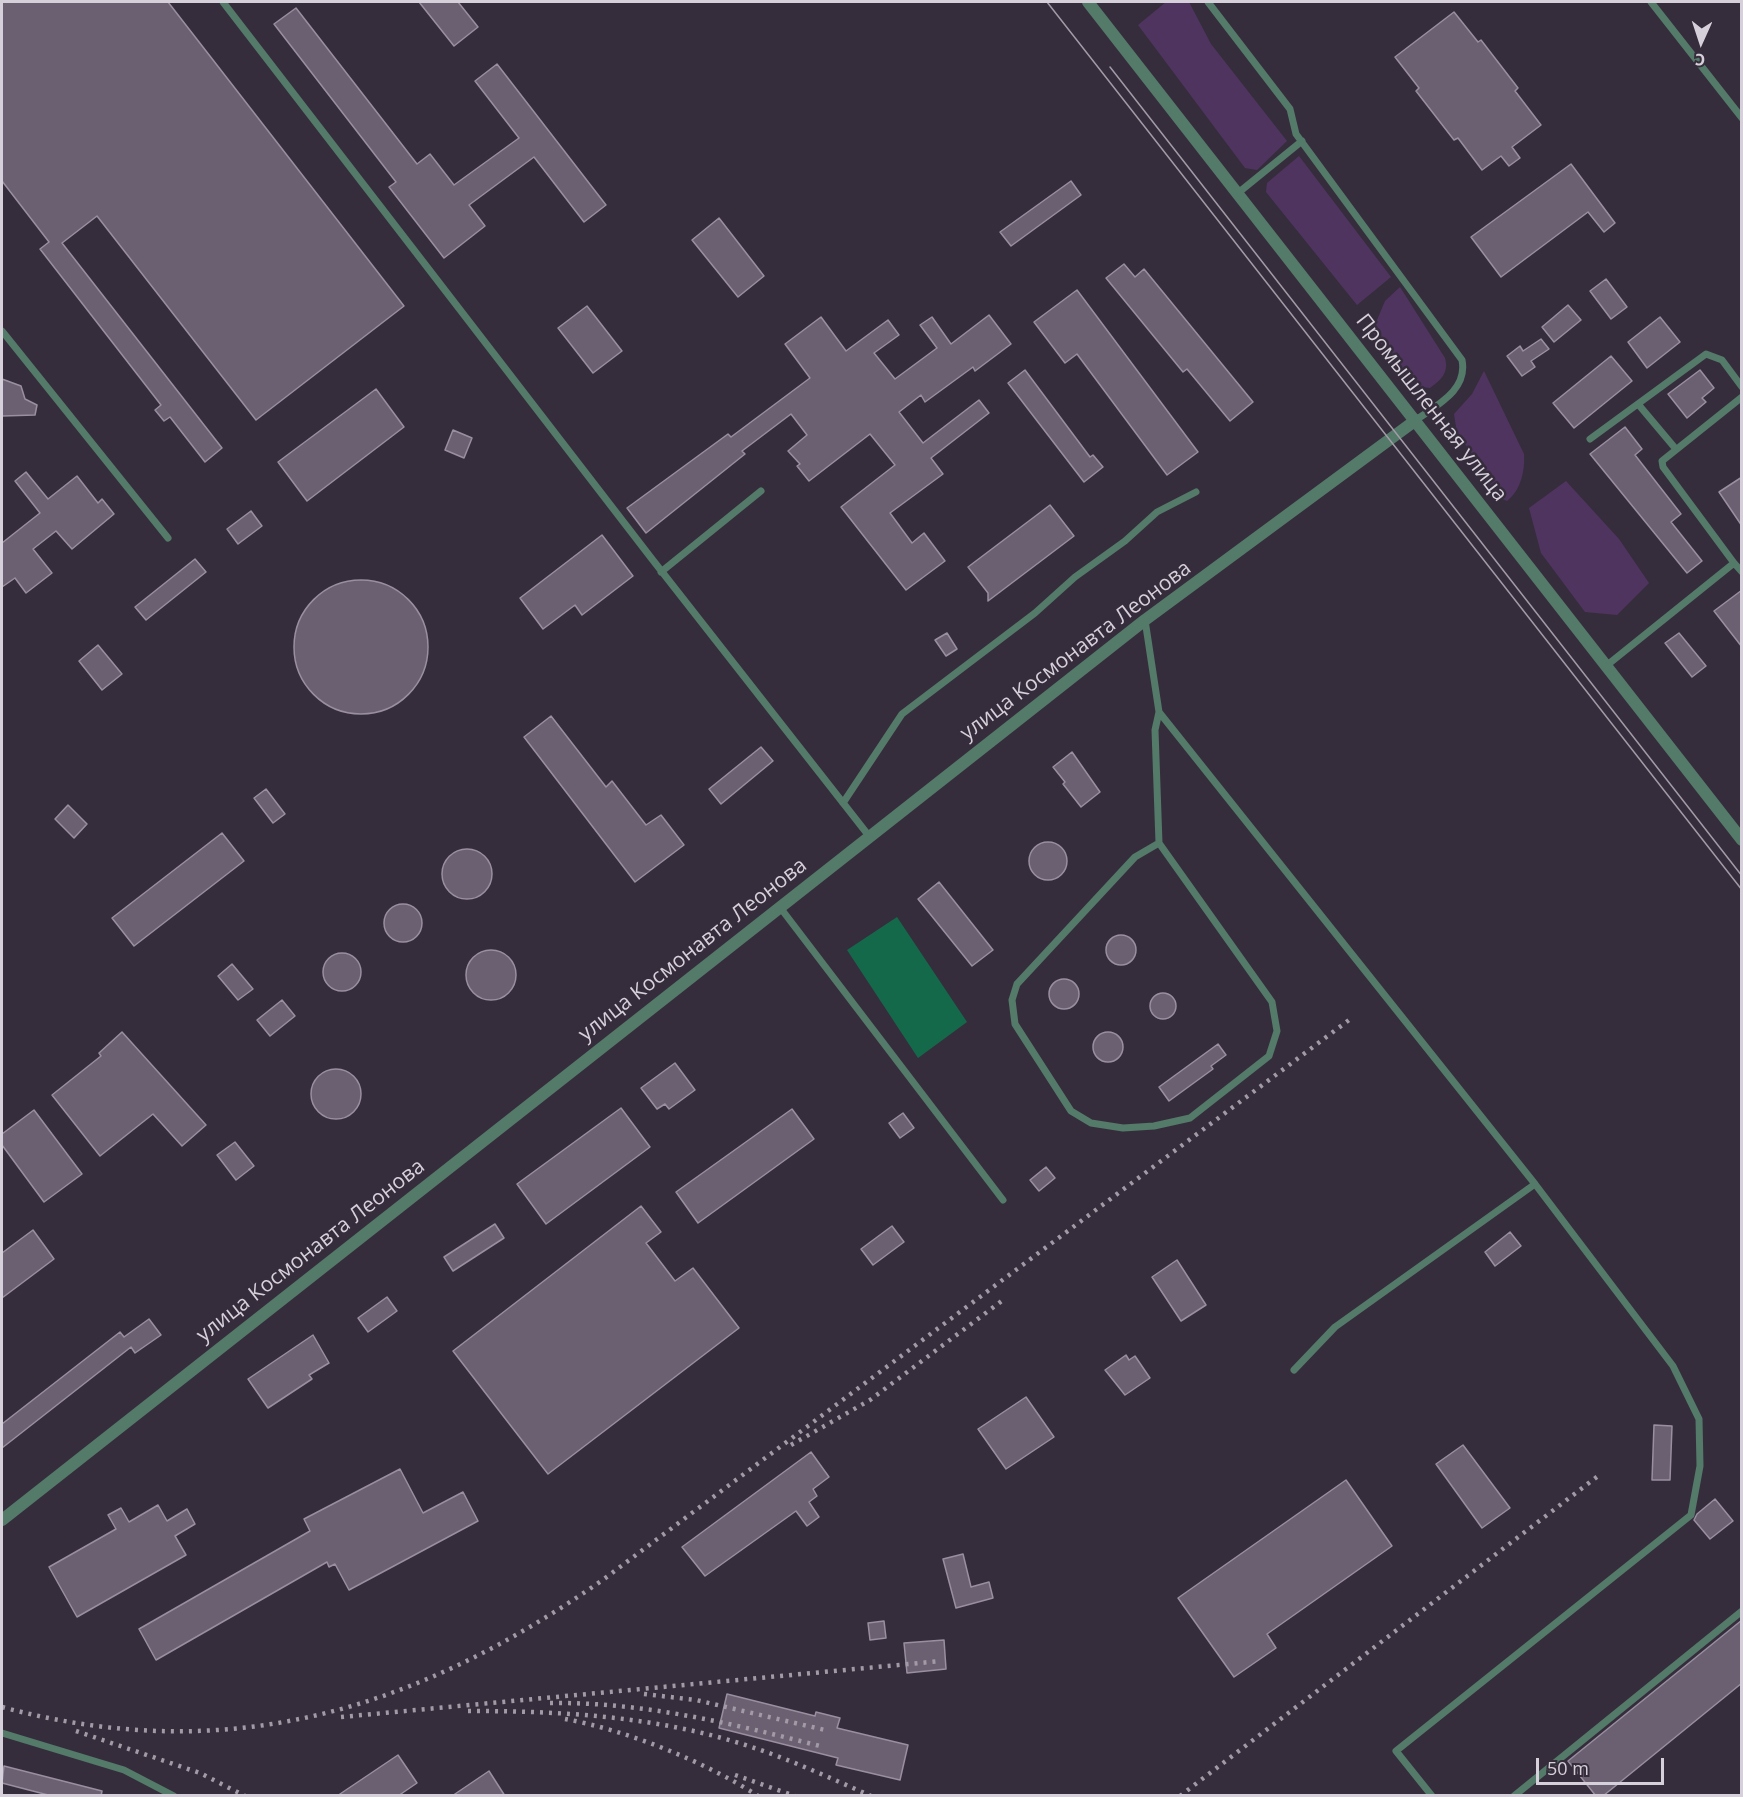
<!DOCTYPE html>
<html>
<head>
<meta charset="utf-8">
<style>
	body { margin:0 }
	#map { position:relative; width:1743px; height:1797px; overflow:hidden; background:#362d3c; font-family:"Open Sans",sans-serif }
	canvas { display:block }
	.frame { position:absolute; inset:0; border:3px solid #d6d0da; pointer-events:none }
	.north { position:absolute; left:1671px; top:12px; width:60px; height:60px; -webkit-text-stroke:4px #362d3c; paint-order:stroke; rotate:183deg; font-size:16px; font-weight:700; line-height:24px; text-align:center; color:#d6d0da }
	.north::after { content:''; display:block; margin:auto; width:21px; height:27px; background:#d6d0da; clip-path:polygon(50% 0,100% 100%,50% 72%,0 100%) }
	.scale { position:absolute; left:1536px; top:1758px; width:128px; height:27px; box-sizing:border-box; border:3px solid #d6d0da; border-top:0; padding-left:8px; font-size:18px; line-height:21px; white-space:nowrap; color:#d6d0da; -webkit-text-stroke:4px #362d3c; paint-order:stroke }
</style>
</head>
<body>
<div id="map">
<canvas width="1743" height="1797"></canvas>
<div class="frame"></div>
<div class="north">С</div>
<div class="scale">50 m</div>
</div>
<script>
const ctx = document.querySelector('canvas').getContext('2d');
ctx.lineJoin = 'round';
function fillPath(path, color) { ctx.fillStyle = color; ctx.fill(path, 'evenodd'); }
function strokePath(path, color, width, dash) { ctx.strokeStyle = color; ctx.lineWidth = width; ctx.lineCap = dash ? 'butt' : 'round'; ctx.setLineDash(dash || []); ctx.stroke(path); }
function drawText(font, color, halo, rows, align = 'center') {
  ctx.font = font + ' "Open Sans",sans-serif'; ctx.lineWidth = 5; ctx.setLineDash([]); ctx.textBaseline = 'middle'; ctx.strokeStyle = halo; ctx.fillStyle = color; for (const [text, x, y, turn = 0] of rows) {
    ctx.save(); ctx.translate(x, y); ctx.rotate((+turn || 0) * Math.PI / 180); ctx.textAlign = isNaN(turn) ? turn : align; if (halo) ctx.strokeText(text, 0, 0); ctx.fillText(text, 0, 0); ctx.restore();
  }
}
const green = new Path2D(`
	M1166 2H1189L1211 44 1287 141 1257 170 1245 168 1138 25Z
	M1299 156 1391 277 1357 305 1266 192 1267 183Z
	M1400 287 1445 358C1449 373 1441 380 1430 388L1415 386 1399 377 1394 360 1372 332 1385 301Z
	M1484 371 1524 454C1525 471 1521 490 1507 501L1496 496 1482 468 1457 433 1454 414 1472 394Z
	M1566 481 1619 539 1649 583 1617 615 1585 612 1541 553 1529 508Z`);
const water = new Path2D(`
	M897 917 967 1022 918 1058 847 950Z`);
const building = new Path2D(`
	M2 2H168L404 306 256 420 97 216 62 243 222 448 205 462 170 417 164 421 155 410 161 405 40 249 49 242 2 181Z
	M419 2H458L478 27 454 46Z
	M296 8 417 164 430 154 454 185 519 138 475 81 497 64 606 205 584 222 534 157 469 205 485 226 444 258 389 187 396 182 274 24Z
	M1454 12 1478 42 1481 40 1518 88 1515 91 1541 125 1512 147 1520 158 1509 166 1501 156 1482 170 1458 138 1454 140 1416 91 1419 88 1395 57Z
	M1571 164 1615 223 1604 232 1588 212 1501 277 1471 237Z
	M1071 181 1081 195 1011 246 1000 232Z
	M719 218 764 276 738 297 692 240Z
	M1124 264 1135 277 1144 269 1253 402 1230 421 1187 369 1183 372 1106 278Z
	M1606 279 1627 307 1611 319 1590 291Z
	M1077 290 1198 452 1167 475 1077 354 1065 363 1034 322Z
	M1568 305 1581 320 1554 342 1542 327Z
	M587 306 622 351 593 373 558 328Z
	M989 315 1011 344 975 371 973 367 925 402 921 395 899 412 923 443 979 400 989 413 931 458 943 474 890 513 912 543 924 533 945 561 906 590 841 507 895 465 870 434 809 481 797 466 800 464 788 451 807 435 791 414 742 451 745 454 646 533 627 508 728 434 731 437 810 378 785 344 821 317 846 351 888 320 899 335 874 353 895 379 937 348 920 325 932 317 951 344Z
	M1660 317 1680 342 1647 368 1628 342Z
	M1541 339 1549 349 1531 361 1535 367 1522 376 1507 356 1520 346 1523 351Z
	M1611 356 1632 381 1574 428 1553 403Z
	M1025 370 1090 457 1093 455 1103 467 1084 482 1008 383Z
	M1700 370 1714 388 1702 398 1706 402 1687 418 1668 394Z
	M2 379 21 386 25 399 37 405 35 415 2 416Z
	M376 389 404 427 307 501 278 462Z
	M1625 427 1642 449 1635 455 1681 514 1671 522 1702 561 1687 573 1590 454Z
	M453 430 472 438 464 458 445 450Z
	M26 472 48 499 77 476 98 503 102 499 114 514 72 549 56 531 33 549 52 573 26 593 15 578 2 587V543L40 513 15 481Z
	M1742 477V526L1719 492Z
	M1050 505 1074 536 988 601V593L968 567Z
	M251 511 262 526 238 544 227 529Z
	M602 535 633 576 582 615 575 605 543 629 520 598Z
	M195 559 206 572 146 620 135 607Z
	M294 647a67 67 0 1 1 134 0a67 67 0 1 1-134 0Z
	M1742 590V647L1714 611Z
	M947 633 957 649 946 656 935 640Z
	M1679 633 1706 666 1692 677 1665 643Z
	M98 645 122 674 102 690 79 661Z
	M551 716 606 787 612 781 646 825 661 815 684 845 635 882 524 737Z
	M761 747 773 761 721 804 709 789Z
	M1072 752 1100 792 1081 807 1063 784 1065 782 1053 767Z
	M266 789 285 814 273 823 254 798Z
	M68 805 87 824 74 838 55 819Z
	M222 833 244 861 134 946 112 918Z
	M1029 861a19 19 0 1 1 38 0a19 19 0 1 1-38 0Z
	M442 874a25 25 0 1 1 50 0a25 25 0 1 1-50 0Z
	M939 882 993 950 972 966 918 899Z
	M384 923a19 19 0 1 1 38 0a19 19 0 1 1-38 0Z
	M1106 950a15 15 0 1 1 30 0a15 15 0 1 1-30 0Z
	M466 975a25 25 0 1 1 50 0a25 25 0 1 1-50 0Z
	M323 972a19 19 0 1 1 38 0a19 19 0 1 1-38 0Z
	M232 964 253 989 238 1000 218 976Z
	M1049 994a15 15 0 1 1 30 0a15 15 0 1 1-30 0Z
	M1150 1006a13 13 0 1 1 26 0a13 13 0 1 1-26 0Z
	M282 1000 295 1016 270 1036 257 1020Z
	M1093 1047a15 15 0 1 1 30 0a15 15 0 1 1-30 0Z
	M122 1032 206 1125 182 1146 153 1114 100 1156 52 1095 101 1056 99 1053Z
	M1218 1044 1226 1055 1211 1066 1213 1069 1169 1101 1159 1087Z
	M675 1063 695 1090 669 1109 665 1104 657 1109 641 1088Z
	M311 1094a25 25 0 1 1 50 0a25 25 0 1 1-50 0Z
	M621 1108 650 1147 546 1224 517 1184Z
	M792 1109 814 1139 698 1223 676 1192Z
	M34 1110 82 1174 44 1202 2 1145V1134Z
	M903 1113 914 1128 900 1138 889 1123Z
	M235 1142 254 1166 236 1180 217 1155Z
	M1046 1167 1055 1178 1039 1191 1030 1180Z
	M641 1206 661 1232 646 1243 675 1281 693 1268 739 1328 548 1474 453 1351Z
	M495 1224 504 1238 453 1271 444 1257Z
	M892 1226 904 1242 873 1265 861 1249Z
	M33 1230 54 1259 2 1298V1253Z
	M1510 1232 1521 1246 1495 1266 1485 1252Z
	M1177 1260 1206 1305 1181 1321 1152 1277Z
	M387 1297 397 1311 368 1332 358 1318Z
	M149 1319 161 1335 135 1353 131 1347 2 1448V1424L120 1332 124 1337Z
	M313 1335 329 1363 309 1375 312 1379 268 1408 248 1379Z
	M1126 1355 1129 1360 1135 1356 1150 1378 1125 1395 1105 1370Z
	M1026 1397 1054 1437 1006 1469 978 1429Z
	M1654 1425 1672 1426 1670 1480H1652Z
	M1463 1445 1510 1508 1482 1528 1436 1464Z
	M811 1452 829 1477 813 1489 817 1496 809 1502 819 1517 807 1526 796 1511 705 1576 682 1547Z
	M400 1469 423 1513 463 1492 478 1521 349 1590 335 1564 329 1567 327 1562 156 1660 139 1629 310 1531 304 1519Z
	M1346 1480 1392 1546 1267 1634 1276 1648 1234 1677 1178 1598Z
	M1715 1499 1733 1521 1710 1539 1694 1520 1697 1514Z
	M158 1505 167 1521 187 1509 195 1524 175 1536 186 1555 77 1617 49 1567 116 1529 108 1515 121 1508 129 1522Z
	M963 1554 971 1587 989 1582 993 1598 956 1608 943 1559Z
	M1742 1620V1683L1603 1796H1596L1568 1761Z
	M884 1621 886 1638 870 1640 868 1623Z
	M944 1640 946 1669 907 1673 904 1643Z
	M727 1694 815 1716 816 1712 840 1718 837 1728 908 1745 900 1780 836 1765 838 1758 719 1728Z
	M398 1755 417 1783 398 1796H337Z
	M4 1766 102 1791 101 1796H52L2 1783Z
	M489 1771 505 1796H452Z`);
const service = new Path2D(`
	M223 2 652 559 869 836
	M1208 2 1290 109 1296 134 1462 360C1468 390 1437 405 1416 420
	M1651 2 1742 118
	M1238 193 1302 141
	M2 331 168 538
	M1638 404 1675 448
	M1590 439 1706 354 1722 360 1742 387
	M1734 563 1742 572
	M661 572 761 491
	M1145 620 1159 712 1535 1184 1673 1366 1699 1419 1700 1466 1691 1515 1396 1751 1432 1796
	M1606 666 1734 563 1663 467 1662 461 1742 397
	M1159 712 1155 730 1159 843 1135 857 1017 984 1012 1000 1015 1024 1071 1111 1091 1123 1123 1128 1154 1126 1190 1118 1269 1056 1277 1031 1272 1002 1159 843
	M843 803 902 714 1035 613 1075 577 1125 541 1157 512 1196 492
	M779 906 1003 1200
	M1294 1370 1335 1327 1535 1184
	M2 1733 124 1770 174 1796
	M1514 1796 1742 1611`);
const tertiary = new Path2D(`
	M1088 2 1742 840
	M2 1520 1145 620 1416 420`);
const tram = new Path2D(`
	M1047 2 1742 890
	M1110 67 1742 876`);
const rail = new Path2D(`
	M791 1445 870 1400 1003 1300
	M644 1694 696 1700 825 1730
	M550 1703C643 1702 730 1723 820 1746
	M2 1707C228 1768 417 1710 604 1579L1353 1017
	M468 1711C560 1711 651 1716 739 1743 785 1757 828 1777 871 1796
	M341 1717 941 1661
	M565 1719C626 1730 706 1762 758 1796
	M76 1731 200 1773 245 1796
	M735 1775 795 1796
	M1180 1796 1598 1476`);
const streetNames = [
	["Промышленная улица",1431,408,52],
	["улица Космонавта Леонова",1076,651,-37],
	["улица Космонавта Леонова",693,950,-38],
	["улица Космонавта Леонова",311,1251,-38]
];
fillPath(green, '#4f3460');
fillPath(water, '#15694b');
fillPath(building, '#6a6071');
strokePath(building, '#998fa1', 1.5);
strokePath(service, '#547a69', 7);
strokePath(tertiary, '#547a69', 12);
strokePath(tram, '#a29ba6', 1.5);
strokePath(rail, '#a29ba6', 4.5, [3, 6]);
drawText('21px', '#d6d0da', '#362d3c', streetNames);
</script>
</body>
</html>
